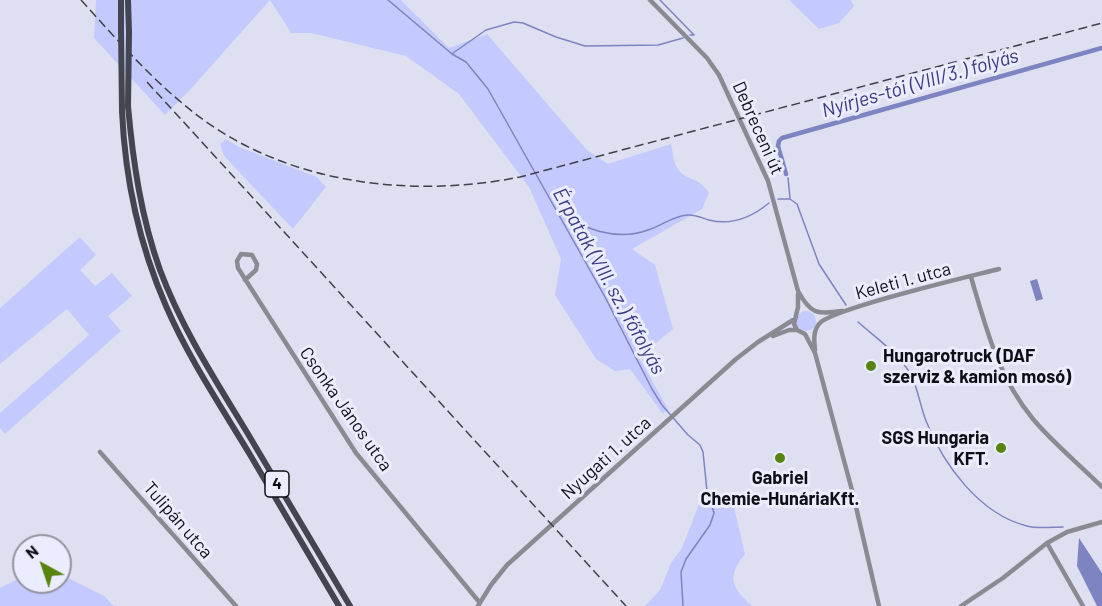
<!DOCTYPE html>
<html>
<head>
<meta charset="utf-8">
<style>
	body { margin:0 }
	#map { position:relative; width:1102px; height:606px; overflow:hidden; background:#dee0f1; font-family:Barlow,sans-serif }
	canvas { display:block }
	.north { position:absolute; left:12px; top:534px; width:60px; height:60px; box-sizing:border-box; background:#ebedff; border:2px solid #9394a1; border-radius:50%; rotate:320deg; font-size:16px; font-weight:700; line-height:24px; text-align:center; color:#0e0f15 }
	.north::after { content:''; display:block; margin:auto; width:21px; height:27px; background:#57830f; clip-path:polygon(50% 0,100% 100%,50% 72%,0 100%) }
</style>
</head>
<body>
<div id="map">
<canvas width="1102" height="606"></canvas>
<div class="north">N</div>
</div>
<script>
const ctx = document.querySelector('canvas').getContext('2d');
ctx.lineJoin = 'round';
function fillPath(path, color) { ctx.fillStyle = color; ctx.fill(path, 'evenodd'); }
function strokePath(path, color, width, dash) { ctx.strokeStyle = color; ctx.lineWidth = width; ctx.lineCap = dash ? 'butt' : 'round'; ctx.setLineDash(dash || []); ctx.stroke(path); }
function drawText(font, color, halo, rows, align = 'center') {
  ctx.font = font + ' Barlow,sans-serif'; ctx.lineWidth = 6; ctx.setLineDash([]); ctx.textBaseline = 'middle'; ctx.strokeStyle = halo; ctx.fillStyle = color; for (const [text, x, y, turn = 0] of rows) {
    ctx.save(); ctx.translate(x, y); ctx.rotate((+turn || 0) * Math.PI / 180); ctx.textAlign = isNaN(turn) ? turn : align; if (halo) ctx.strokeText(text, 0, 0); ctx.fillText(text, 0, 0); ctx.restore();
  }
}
const green = new Path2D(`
	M96 0H401L449 48 487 34 587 150 608 164 671 144C673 152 673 163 678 169 686 181 698 176 709 193L702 209 632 249 655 265 673 329 639 357 668 409 663 414 630 369 615 371 596 359 555 295 561 259 529 187 459 94 406 56 311 33H291L270 0 189 91 165 115 94 38Z
	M789 0H851L854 6 839 23 819 29Z
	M226 139 239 147 317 177 326 187 293 229 224 156 220 144Z
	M80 237 96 255 80 270 95 286 112 273 132 296 108 316 121 331 5 434 0 428V413L89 335 67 309 0 364V308Z
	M796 321a10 10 0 1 1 20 0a10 10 0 1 1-20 0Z
	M724 492 733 503 745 554C726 578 732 587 752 606H645L660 590 671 563 682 548 701 499Z
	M60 574 104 596 114 606H0V588L24 576V582H60Z`);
const water = new Path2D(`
	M1037 279 1043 299 1036 301 1030 281Z
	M1079 538 1102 573V606H1097L1077 566Z`);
const stream = new Path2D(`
	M388 0 452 54 466 62 488 89 605 297 652 389 662 405 688 435 700 445 703 452 707 491 714 513 710 525 686 559 681 572 683 606
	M660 0 694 35H690
	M453 53 486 30 514 22 523 23 556 37 585 46 658 45 683 38
	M788 178 790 198
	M778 199H790L797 204 819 264 846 305
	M556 212C584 228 615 242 648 230 661 226 673 216 687 215 694 214 702 218 709 220 732 226 752 217 769 203
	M858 322C875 337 895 351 908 370 918 385 919 403 926 421 943 464 979 514 1027 526 1038 529 1052 527 1063 527`);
const canal = new Path2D(`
	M786 174 778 146 779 141 782 138 1102 48`);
const minor = new Path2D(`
	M650 0 707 58 719 75 768 181 798 291C811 315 817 314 843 311
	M971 277C986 328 998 377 1033 419 1054 444 1079 464 1102 487
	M245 280 256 270 257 264 252 255 241 254 237 261 238 268 356 453 480 603
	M798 294V307L794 324 797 330 805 334 815 353 853 494 879 606
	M773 336 789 330H797
	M815 350C814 341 813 331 819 324 830 309 972 276 999 269
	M100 452 236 606
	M1047 543 1083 606
	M478 606 491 585 507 565 736 359 758 342 793 320
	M961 606 1003 578 1047 543 1067 532 1102 522`);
const major = new Path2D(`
	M121 0V28
	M128 0 129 32
	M128 106C133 162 141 217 160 270 182 329 216 381 248 434 282 491 316 549 350 606
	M122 111C125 179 139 244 166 306 188 357 220 405 249 453 279 504 309 555 339 606`);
const rail = new Path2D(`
	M81 0C120 43 158 87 205 121 295 185 414 198 520 177L1102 23
	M147 82 626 606`);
const majorBridge = new Path2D(`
	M121 28 122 111
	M128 106 129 32`);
const markers = [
	[871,366,6,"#57830f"],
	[1001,448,6,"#57830f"],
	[780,458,6,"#57830f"]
];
const shields = [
	[277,484,24]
];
const shieldNames = [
	["4",277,484]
];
const streetNames = [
	["Debreceni út",758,128,66],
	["Keleti 1. utca",903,281,-15],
	["Csonka János utca",346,409,55],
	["Nyugati 1. utca",606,458,-42],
	["Tulipán utca",178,520,49]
];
const poiNames = [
	["Hungarotruck (DAF",883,356],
	["szerviz & kamion mosó)",883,377],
	["SGS Hungaria",989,438,"right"],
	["KFT.",989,459,"right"],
	["Gabriel",780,478,"center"],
	["Chemie-HunáriaKft.",780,499,"center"]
];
const waterNames = [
	["Nyírjes-tói (VIII/3.) folyás",920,83,-16],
	["Érpatak (VIII. sz.) főfolyás",609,281,61]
];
fillPath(green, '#c4cafd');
fillPath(water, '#7e83c2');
strokePath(stream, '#7e83c2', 1.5);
strokePath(canal, '#7e83c2', 4.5);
strokePath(minor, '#8a8b92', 4.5);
strokePath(major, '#434551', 6);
strokePath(rail, '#3e3f48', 1.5, [9, 4.5]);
strokePath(majorBridge, '#434551', 6);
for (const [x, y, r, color] of markers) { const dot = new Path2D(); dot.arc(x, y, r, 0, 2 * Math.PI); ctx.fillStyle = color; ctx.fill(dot); strokePath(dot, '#ebedff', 2); }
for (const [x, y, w] of shields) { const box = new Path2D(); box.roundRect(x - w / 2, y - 13, w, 26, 4.5); ctx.fillStyle = '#ebedff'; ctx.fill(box); strokePath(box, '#0e0f15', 1.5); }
drawText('bold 16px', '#0e0f15', null, shieldNames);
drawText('18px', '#0e0f15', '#ebedff', streetNames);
drawText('bold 18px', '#0e0f15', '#ebedff', poiNames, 'left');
drawText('italic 20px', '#393884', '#ebedff', waterNames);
</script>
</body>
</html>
